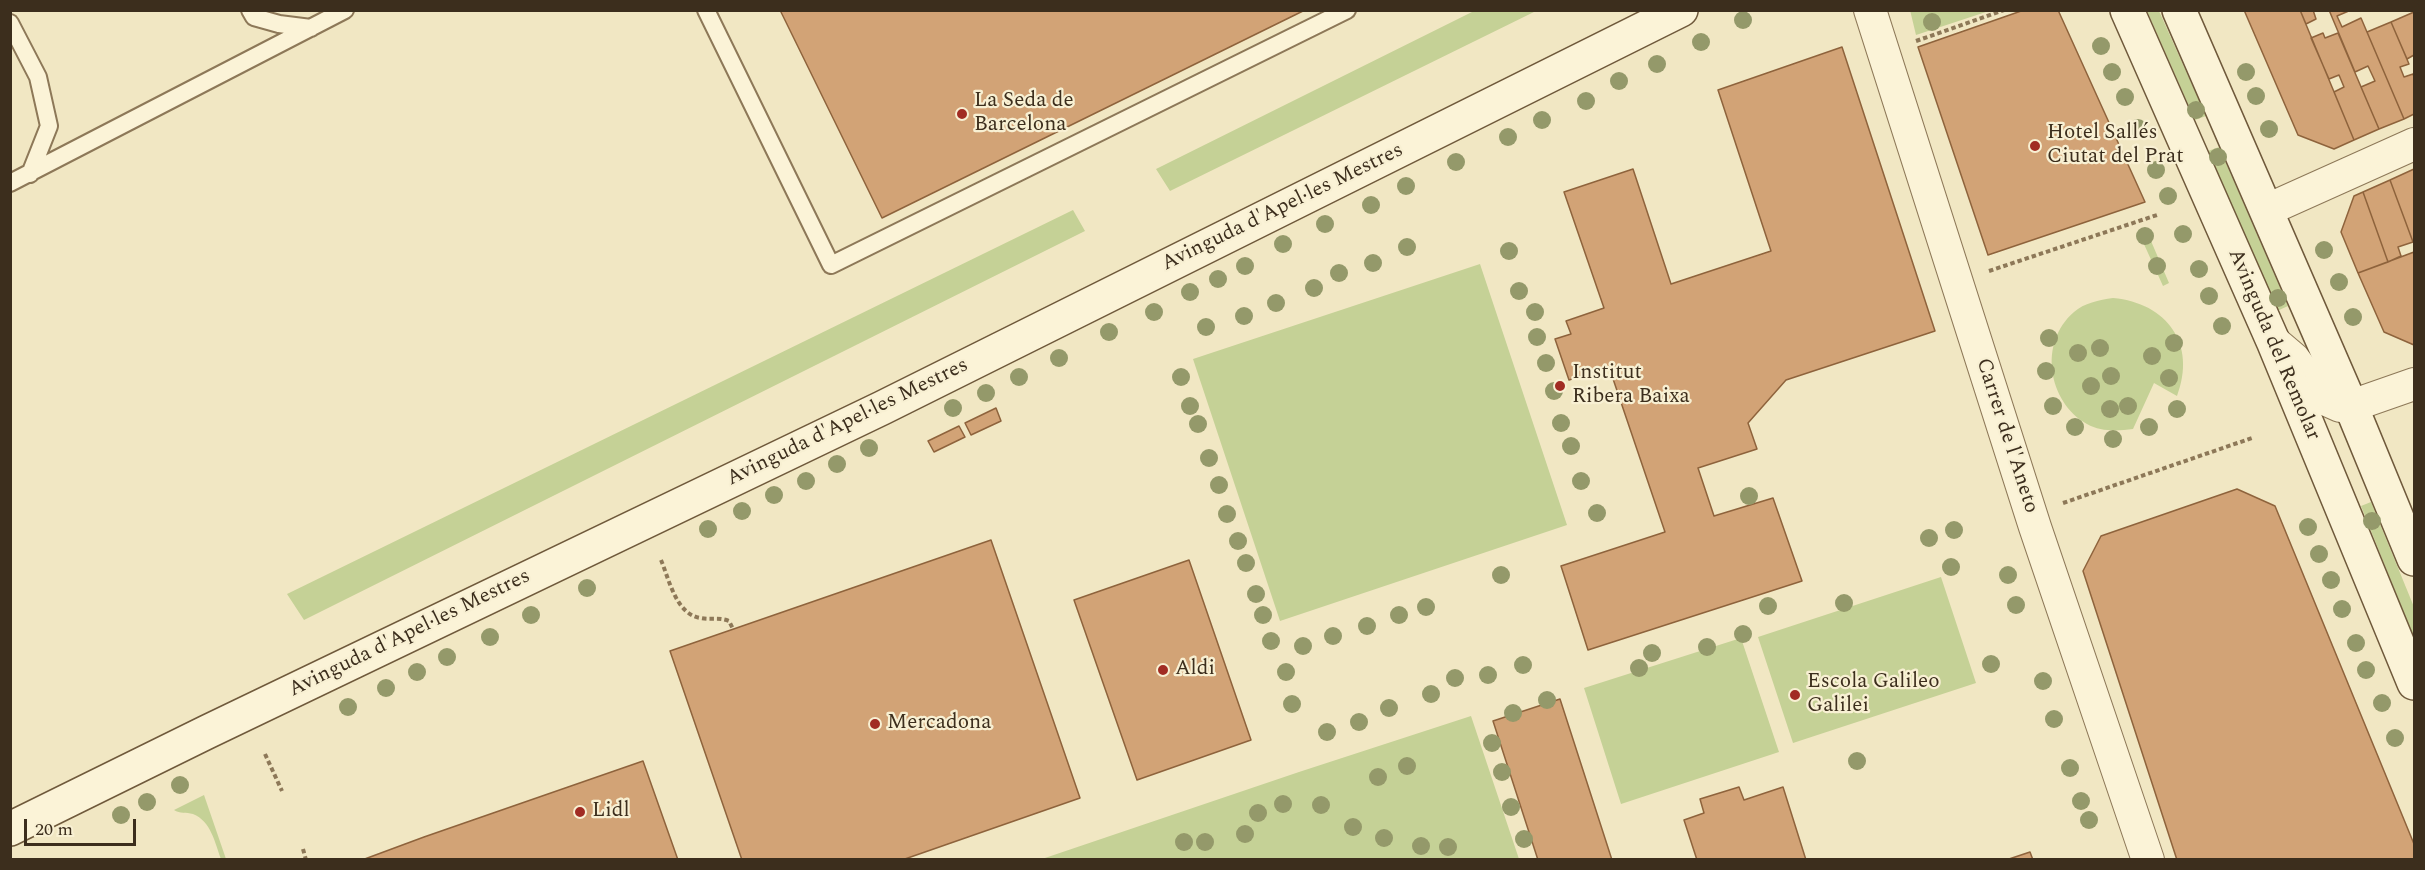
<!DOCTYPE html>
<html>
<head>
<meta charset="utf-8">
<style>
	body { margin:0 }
	#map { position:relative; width:2425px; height:870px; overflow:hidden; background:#f1e7c3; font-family:Spectral,serif }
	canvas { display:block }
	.frame { position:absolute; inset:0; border:12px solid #3c2e1d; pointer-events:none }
	.scale { position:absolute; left:24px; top:819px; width:112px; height:27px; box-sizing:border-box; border:3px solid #3c2e1d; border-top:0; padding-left:8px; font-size:18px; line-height:21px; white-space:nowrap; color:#3c2e1d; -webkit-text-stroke:4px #f8f0d3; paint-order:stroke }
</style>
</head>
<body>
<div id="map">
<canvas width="2425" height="870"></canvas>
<div class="frame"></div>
<div class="scale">20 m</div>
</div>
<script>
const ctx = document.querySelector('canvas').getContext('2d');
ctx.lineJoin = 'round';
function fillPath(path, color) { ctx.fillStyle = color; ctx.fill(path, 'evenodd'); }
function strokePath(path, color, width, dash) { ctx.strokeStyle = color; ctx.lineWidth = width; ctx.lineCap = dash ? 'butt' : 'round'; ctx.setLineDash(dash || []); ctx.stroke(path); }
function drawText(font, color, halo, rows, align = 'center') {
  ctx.font = font + ' Spectral,serif'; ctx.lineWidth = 4.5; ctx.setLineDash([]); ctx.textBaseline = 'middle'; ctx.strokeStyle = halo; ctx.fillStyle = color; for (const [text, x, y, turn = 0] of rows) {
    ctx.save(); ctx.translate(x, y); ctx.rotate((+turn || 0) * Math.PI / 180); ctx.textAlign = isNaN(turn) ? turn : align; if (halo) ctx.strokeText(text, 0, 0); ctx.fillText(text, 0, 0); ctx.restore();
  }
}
const green = new Path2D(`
	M1476 10 1536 11 1170 191 1156 169Z
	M1910 10H1989V11L1916 35Z
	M2147 11H2159L2206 116 2195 120Z
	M2219 147 2288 306 2277 311 2208 151Z
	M1073 210 1085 231 304 620 287 594Z
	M2145 227 2169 283 2163 286 2138 231Z
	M1480 264 1567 525 1280 621 1193 359Z
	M2113 298C2167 303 2197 344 2177 396L2154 383 2133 429C2118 431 2101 432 2087 424 2048 402 2038 343 2074 312 2084 303 2099 300 2113 298Z
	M2371 502 2414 607V638L2361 506Z
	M1941 577 1976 683 1793 743 1758 637Z
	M1741 638 1779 752 1621 804 1584 688Z
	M1471 716 1519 859H1042L1299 772Z
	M204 795 226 859H221C215 843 211 821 193 814 186 812 180 814 174 810Z`);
const building = new Path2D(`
	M780 10H1305L882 218Z
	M2024 10H2058L2145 202 1988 255 1918 47Z
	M2244 10H2300L2354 140 2334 149 2298 135Z
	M2300 10H2313L2316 19 2306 24Z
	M2329 10H2351L2337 16 2342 27 2361 18 2404 119 2379 129 2361 87 2375 81 2368 66 2355 72Z
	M2414 12V55L2407 59 2391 22Z
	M2391 22 2409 64 2400 67 2404 77 2413 74 2414 77V114L2404 119 2367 32Z
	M2323 33 2325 38 2338 33 2379 129 2354 140 2334 92 2344 87 2339 75 2329 79 2311 38Z
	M1842 47 1935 331 1786 380 1748 423 1757 449 1698 468 1714 516 1773 498 1802 581 1588 650 1561 566 1665 532 1609 367 1569 380 1555 339 1571 334 1566 321 1604 308 1564 192 1633 169 1671 284 1771 251 1718 90Z
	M2414 169V242H2413L2390 180Z
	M2390 180 2413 242 2398 247 2401 256 2388 262 2363 192Z
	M2363 192 2388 262 2358 273 2341 232 2354 196Z
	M2414 252V345L2384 332 2358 273Z
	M996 408 1001 421 971 435 965 423Z
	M959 426 965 437 934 452 928 441Z
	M2237 489 2275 506 2414 844V860H2177L2083 571 2101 536Z
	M991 540 1080 798 902 860H742L670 651Z
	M1189 560 1251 740 1137 780 1074 600Z
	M1560 699 1612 860H1538L1493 721Z
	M643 761 678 860H362L424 837Z
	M1739 787 1744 800 1783 787 1806 860H1697L1684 820 1704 813 1700 799Z
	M2030 852 2033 860H2006Z`);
const path = new Path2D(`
	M1916 41 2004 10
	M1989 271 2157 215
	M2063 503 2252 438
	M661 560C669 579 676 615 701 618 711 620 719 617 729 621L733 629
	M265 754 282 791
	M303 849 306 860`);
const lane = new Path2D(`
	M250 10 254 17 279 24 311 28
	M706 10 831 265 1347 10
	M10 23 38 77 49 126 30 174
	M10 183 345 10`);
const street = new Path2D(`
	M1870 10 2035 527 2148 860
	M2267 210 2414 144
	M2274 342 2294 359 2322 398 2340 406H2351L2414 384`);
const secondary = new Path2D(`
	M2127 10 2273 341 2414 683
	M2179 10 2351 406 2414 559
	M10 829 207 732 882 408 1681 10`);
const trees = [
	[1743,20],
	[1932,22],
	[1701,42],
	[2101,46],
	[1657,64],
	[2112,72],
	[2246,72],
	[1619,81],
	[2256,96],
	[2125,97],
	[1586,101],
	[2196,110],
	[1542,120],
	[2138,128],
	[2269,129],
	[1508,137],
	[2218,157],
	[1456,162],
	[2156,170],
	[1406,186],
	[2168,196],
	[1371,205],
	[1325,224],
	[2183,234],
	[2145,236],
	[1283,244],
	[1407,247],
	[2324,250],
	[1509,251],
	[1373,263],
	[1245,266],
	[2157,266],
	[2199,269],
	[1339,273],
	[1218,279],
	[2339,282],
	[1314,288],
	[1519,291],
	[1190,292],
	[2209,296],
	[2278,298],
	[1276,303],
	[1154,312],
	[1535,312],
	[1244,316],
	[2353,317],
	[2222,326],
	[1206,327],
	[1109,332],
	[1537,337],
	[2049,338],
	[2174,343],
	[2100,348],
	[2078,353],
	[2152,356],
	[1059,358],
	[1546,363],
	[2046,371],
	[2111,376],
	[1019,377],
	[1181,377],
	[2169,378],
	[2091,386],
	[1554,391],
	[986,393],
	[1190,406],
	[2053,406],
	[2128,406],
	[953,408],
	[2110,409],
	[2177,409],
	[1561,423],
	[1198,424],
	[2075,427],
	[2149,427],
	[2113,439],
	[1571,446],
	[869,448],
	[1209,458],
	[837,464],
	[806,481],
	[1581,481],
	[1219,485],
	[774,495],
	[1749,496],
	[742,511],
	[1597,513],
	[1227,514],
	[2372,521],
	[2308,527],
	[708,529],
	[1954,530],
	[1929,538],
	[1238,541],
	[2319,554],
	[1246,563],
	[1951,567],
	[1501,575],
	[2008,575],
	[2331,580],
	[587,588],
	[1256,594],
	[1844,603],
	[2016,605],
	[1768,606],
	[1426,607],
	[2342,609],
	[531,615],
	[1263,615],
	[1399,615],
	[1367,626],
	[1743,634],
	[1333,636],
	[490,637],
	[1271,641],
	[2356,643],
	[1303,646],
	[1707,647],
	[1652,653],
	[447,657],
	[1991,664],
	[1523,665],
	[1639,668],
	[2366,670],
	[417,672],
	[1286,672],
	[1488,675],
	[1455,678],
	[2043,681],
	[386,688],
	[1431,694],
	[1547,700],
	[2382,703],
	[1292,704],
	[348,707],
	[1389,708],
	[1513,713],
	[2054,719],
	[1359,722],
	[1327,732],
	[2395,738],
	[1492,743],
	[1857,761],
	[1407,766],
	[2070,768],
	[1502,772],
	[1378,777],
	[180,785],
	[2081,801],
	[147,802],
	[1283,804],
	[1321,805],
	[1511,807],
	[1258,813],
	[121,815],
	[2089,820],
	[1353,827],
	[1245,834],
	[1384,838],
	[1524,839],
	[1184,842],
	[1205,842],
	[1421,846],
	[1448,847]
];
const markers = [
	[962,114,6,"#a12c23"],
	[2035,146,6,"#a12c23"],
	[1560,386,6,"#a12c23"],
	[1163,670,6,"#a12c23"],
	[1795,695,6,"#a12c23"],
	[875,724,6,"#a12c23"],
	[580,812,6,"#a12c23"]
];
const poiNames = [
	["La Seda de",974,102],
	["Barcelona",974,126],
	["Hotel Sallés",2047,134],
	["Ciutat del Prat",2047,158],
	["Institut",1572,374],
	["Ribera Baixa",1572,398],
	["Aldi",1175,670],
	["Escola Galileo",1807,683],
	["Galilei",1807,707],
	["Mercadona",887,724],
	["Lidl",592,812]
];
const streetNames = [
	["Avinguda d'Apel·les Mestres",1283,208,-26],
	["Avinguda del Remolar",2273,345,67],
	["Avinguda d'Apel·les Mestres",848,423,-26],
	["Carrer de l'Aneto",2006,436,72],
	["Avinguda d'Apel·les Mestres",410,634,-26]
];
fillPath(green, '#c5d196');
fillPath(building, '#d2a376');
strokePath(building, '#8e633c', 1.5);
strokePath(lane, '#8d7858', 20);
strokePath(street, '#8d7858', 34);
strokePath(secondary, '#6f593b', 36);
strokePath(path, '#8d7858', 4, [4.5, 3]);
strokePath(lane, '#fbf3d7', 16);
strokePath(street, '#fbf3d7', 32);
strokePath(secondary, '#fbf3d7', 33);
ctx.fillStyle = '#94996a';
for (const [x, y] of trees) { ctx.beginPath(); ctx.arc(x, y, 9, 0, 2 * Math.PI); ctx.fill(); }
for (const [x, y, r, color] of markers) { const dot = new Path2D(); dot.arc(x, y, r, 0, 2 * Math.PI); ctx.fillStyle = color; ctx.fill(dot); strokePath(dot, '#f8f0d3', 2); }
drawText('21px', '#3c2e1d', '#f8f0d3', poiNames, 'left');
drawText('21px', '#3c2e1d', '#f8f0d3', streetNames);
</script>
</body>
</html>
